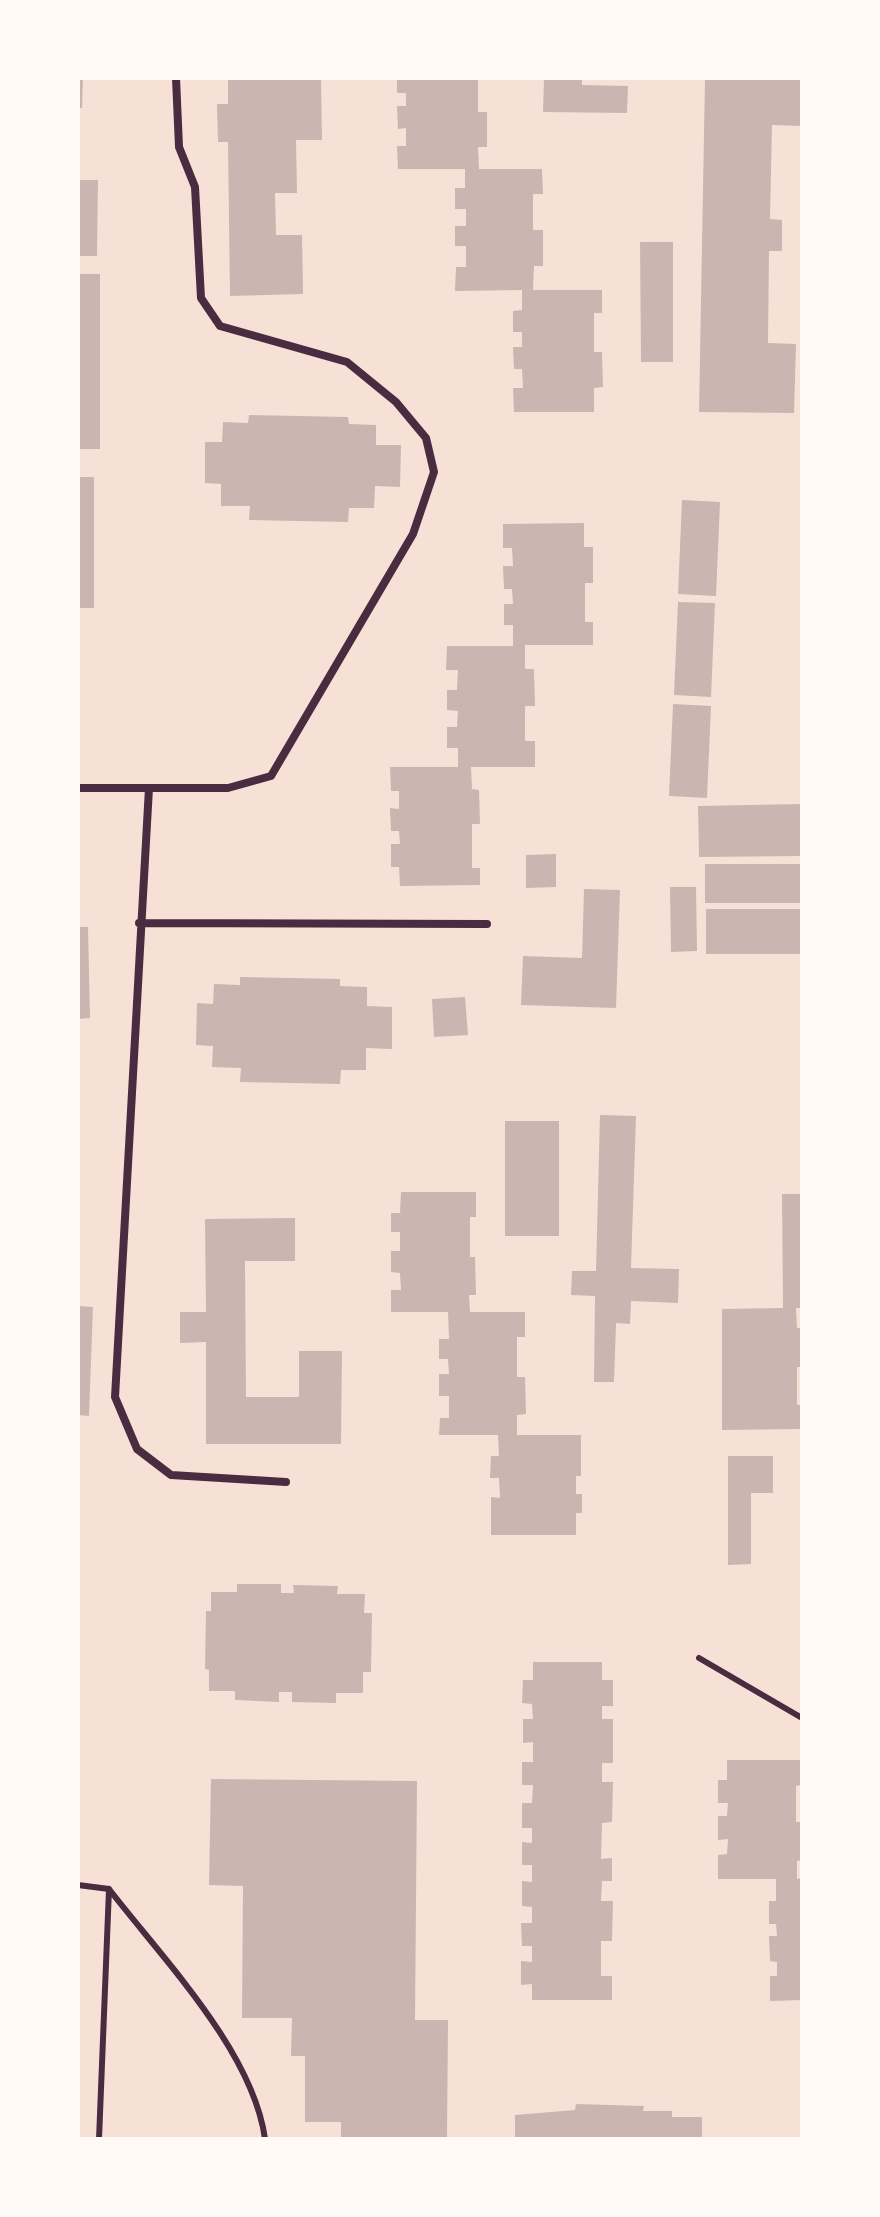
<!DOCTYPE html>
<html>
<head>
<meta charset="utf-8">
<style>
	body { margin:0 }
	#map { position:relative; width:880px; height:2217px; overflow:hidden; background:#f7e1d7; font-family:"Varela Round",sans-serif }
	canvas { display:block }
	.frame { position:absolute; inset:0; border:80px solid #fffaf5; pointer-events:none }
</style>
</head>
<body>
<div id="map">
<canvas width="880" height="2217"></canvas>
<div class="frame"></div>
</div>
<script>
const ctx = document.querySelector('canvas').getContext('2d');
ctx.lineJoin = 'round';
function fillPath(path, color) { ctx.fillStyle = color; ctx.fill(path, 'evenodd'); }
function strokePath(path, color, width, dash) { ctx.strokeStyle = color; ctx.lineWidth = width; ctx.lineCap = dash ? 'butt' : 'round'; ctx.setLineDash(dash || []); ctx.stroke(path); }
const building = new Path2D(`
	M78 78H83L82 108H78Z
	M228 78H321L322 140H296L297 193H275L276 235H302L303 294 230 296 228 142H218L217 104H228Z
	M397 78H478V112H487V147H478L479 169H542L543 194H533V230H543V266H534L533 290H602V313H594V352H602L603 387 594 388V412H514L513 388H523L522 369H514L513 347H522V332H513V311L522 310V290L455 291 456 267H466V246H455V226H466V209H455V188H465V169H398L397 146H406V128L398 129 397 106H406V93H397Z
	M544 78H582V85L628 86 627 113 543 112Z
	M705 78H802V126L772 125 770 219 782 220V251H769L768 343 796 344 794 413 699 412Z
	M78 180H98L97 256H78Z
	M640 242H673V362H641Z
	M78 274H100V449H78Z
	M249 415 348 417 349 424 376 425V445H401L400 487 375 486 374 508H349L348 522 249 520 250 506H221V484L205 483V442H222L223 422 248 423Z
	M78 477H94V608H78Z
	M682 500 720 502 716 596 678 594Z
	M584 523V547H593V583H585V622H593V645H525V669H534L535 706H525V741H535V767H471L472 789 479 790 480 824H472V868H480V885L400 886 399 867H391V844H400L399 831H391L390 808 399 809V791H391L390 767H458V748H447V727H457L458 711 447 710V690H457L458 670H446L447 646H513V625H504V604H513L512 589H504L503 566H513L512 548H503V524Z
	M678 602 715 603 711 697 674 695Z
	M673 704 711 706 707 798 669 796Z
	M802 804V856L699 857 698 806Z
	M556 854V887L526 888V855Z
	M705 864H802V903H705Z
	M670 887H696L697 951 671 952Z
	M584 889 620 890 616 1008 521 1005 523 956 582 958Z
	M706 909H802V954H706Z
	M78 927H88L90 1018 78 1019Z
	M240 977 340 979V986L367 987V1006L392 1007V1049L366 1048V1070H341L340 1084 240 1082 241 1068 212 1067 213 1046 196 1045 197 1003 213 1004 214 984 240 985Z
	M465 997 468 1035 434 1037 432 999Z
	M600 1115 636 1116 631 1268 679 1269 678 1303 631 1301 630 1324 616 1323 614 1382H594L595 1296 571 1295 572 1271H596Z
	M505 1121H559V1236H505Z
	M401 1192H476V1217H470V1257H475L476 1295H469L470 1312H525V1337H517V1377H525L526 1414 517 1415V1435H581V1476H576V1494H582V1513H576V1535H491V1497L500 1498 499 1478H490L491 1456H499L498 1435H439L440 1418H449V1396H439V1374H449L448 1359H439V1339H449L448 1312H391V1290H401L400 1273 391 1272V1251H400V1232H391V1213H400Z
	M782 1194H802V1308H796L797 1328H802V1367H797V1405H802V1429L722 1430V1309L783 1308Z
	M295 1218V1261H245L246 1397H299V1351H342L341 1444H206V1342L180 1343V1312H206L205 1219Z
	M78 1306 93 1307 89 1416 78 1415Z
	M728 1456H773V1493H751V1564L728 1565Z
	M237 1584H281V1593H294L293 1585 338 1586 337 1594H365L364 1613H372L371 1672H363V1693H336V1703L292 1702V1692H279V1702L235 1700V1691H209V1670L205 1669 206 1611H211V1592H237Z
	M533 1662H602V1680H613V1706H602V1719H613V1763H602V1782H613L612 1822 602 1823 601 1859 612 1858V1881H602L601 1901H613L612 1941H601V1976H612V2000H532V1984L521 1985V1961L532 1962V1946H522L521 1923H532V1907L522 1906V1881L532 1882V1865H522V1842L532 1843V1828H522V1803H532L533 1785H522V1762H533V1742L523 1743V1719H533L532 1704 522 1703 523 1680H533Z
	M727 1760H802V1785L796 1786V1822H802V1860L797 1861V1879L802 1878V2000L770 2001V1976H777V1962L770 1961 769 1936H777L776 1924H769V1901H776V1879H718V1855L727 1854 728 1839 718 1840V1816H727L728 1803H718V1780H727Z
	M211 1779 417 1781 415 2020H448L447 2139H341V2122H305V2056H291L292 2018H242L243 1886 209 1885Z
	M576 2104 644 2106 643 2111H672V2117H702V2139H515V2115L575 2110Z`);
const service = new Path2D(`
	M699 1658 802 1718
	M78 1885 109 1889 99 2139
	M109 1889C162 1958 253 2051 265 2139`);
const minor = new Path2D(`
	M78 788H228L271 776 413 534 434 472 426 438 396 402 347 362 220 326 201 298 195 187 179 147 176 78
	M149 788 115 1397 137 1449 171 1475 286 1482
	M139 923 487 924`);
fillPath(building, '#ccb4b1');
strokePath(service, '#4a2c40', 6);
strokePath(minor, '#4a2c40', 8);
</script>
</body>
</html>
